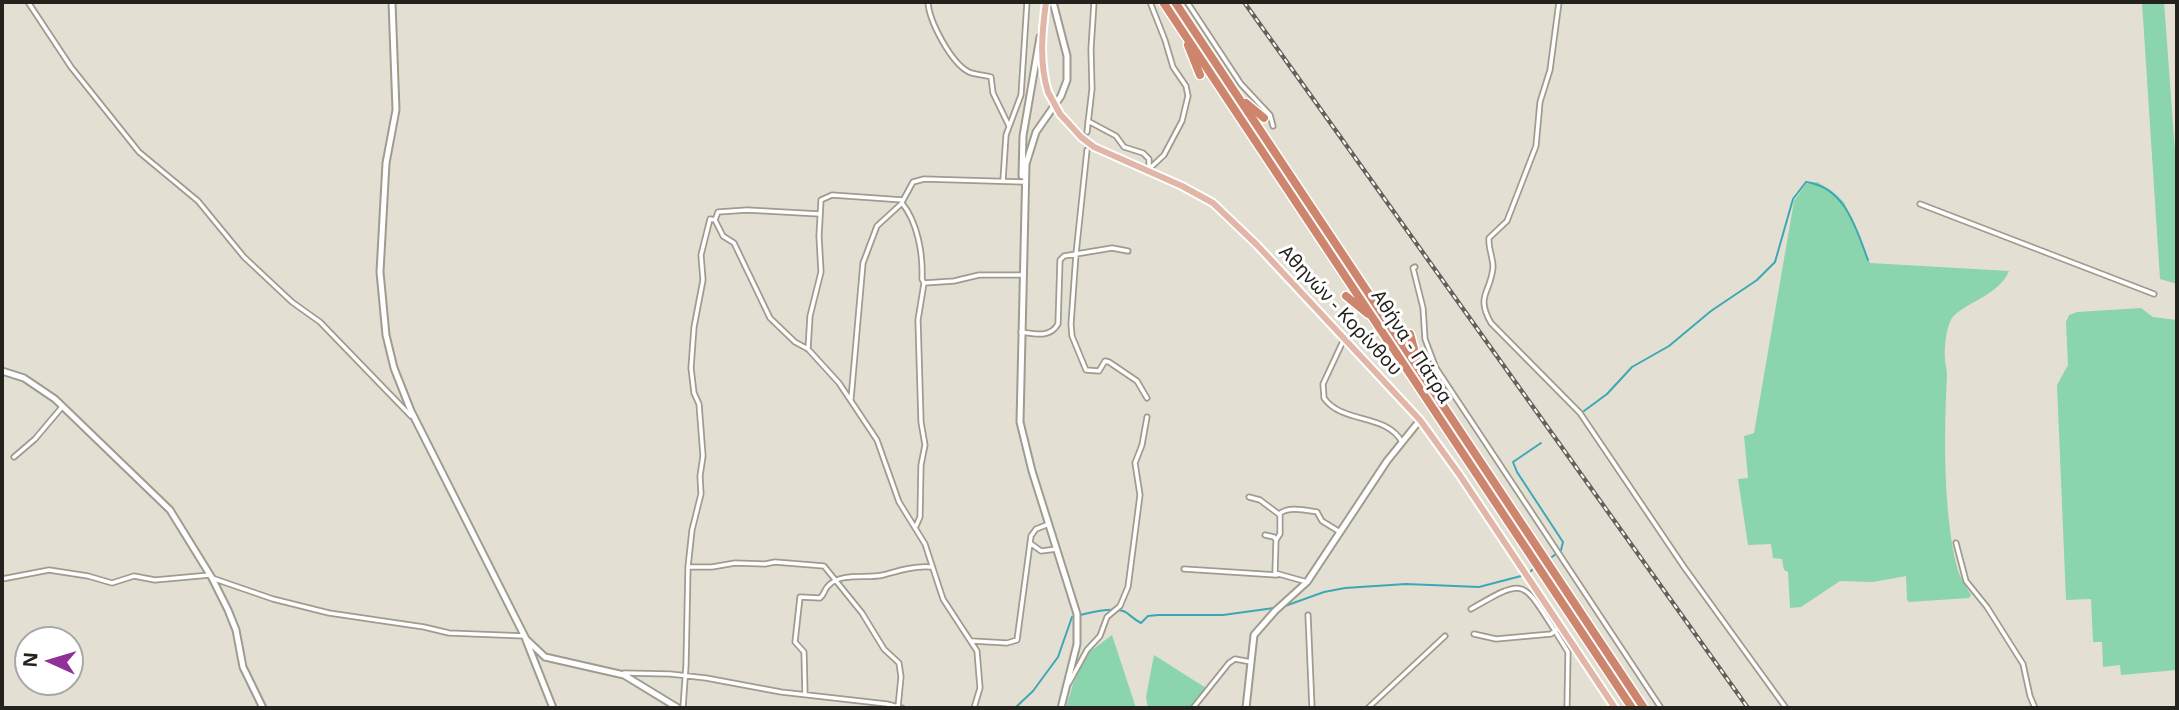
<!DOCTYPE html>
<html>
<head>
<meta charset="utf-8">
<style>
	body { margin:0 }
	#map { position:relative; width:2179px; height:710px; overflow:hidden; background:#e4dfd3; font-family:"Noto Sans",sans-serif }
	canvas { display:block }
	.frame { position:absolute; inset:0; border:4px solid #24221d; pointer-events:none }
	.north { position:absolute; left:14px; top:626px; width:70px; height:70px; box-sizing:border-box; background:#fff; border:2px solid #a7a7a5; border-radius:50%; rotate:274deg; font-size:19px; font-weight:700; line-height:28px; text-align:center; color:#24221d }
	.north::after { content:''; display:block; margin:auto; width:24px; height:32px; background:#913098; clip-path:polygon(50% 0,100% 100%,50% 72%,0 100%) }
</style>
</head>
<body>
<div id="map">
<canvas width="2179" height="710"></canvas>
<div class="frame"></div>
<div class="north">N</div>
</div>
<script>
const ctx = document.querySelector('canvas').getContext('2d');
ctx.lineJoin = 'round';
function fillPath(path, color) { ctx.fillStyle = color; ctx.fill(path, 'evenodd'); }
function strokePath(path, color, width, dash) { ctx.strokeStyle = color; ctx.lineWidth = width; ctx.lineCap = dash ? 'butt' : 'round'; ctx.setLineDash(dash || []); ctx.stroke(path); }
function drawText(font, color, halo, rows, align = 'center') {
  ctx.font = font + ' "Noto Sans",sans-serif'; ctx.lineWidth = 6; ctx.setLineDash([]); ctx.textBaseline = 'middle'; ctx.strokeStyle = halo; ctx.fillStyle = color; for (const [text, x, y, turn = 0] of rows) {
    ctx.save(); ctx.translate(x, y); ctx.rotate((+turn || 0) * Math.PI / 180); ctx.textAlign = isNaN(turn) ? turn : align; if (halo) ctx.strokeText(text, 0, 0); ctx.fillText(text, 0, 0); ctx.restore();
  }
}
const green = new Path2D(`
	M1168 2H1171L1640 708H1637Z
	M2142 2H2164L2177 178V284L2160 279Z
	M1817 182 1832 191 1844 202 1870 263 2009 271C1998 298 1957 304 1950 322 1946 331 1944 349 1945 359 1945 364 1947 369 1947 375 1944 432 1943 512 1957 567 1959 577 1966 586 1971 595L1969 598 1909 602 1907 600 1906 576 1873 582 1840 581 1801 607 1790 608 1788 572 1784 570 1782 559 1773 558 1771 544 1748 545 1738 479 1748 478 1744 436 1754 433 1794 201 1806 184Z
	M2141 308 2153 317 2177 320V670L2121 675 2120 665 2103 667 2102 642H2093L2091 599 2066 600 2057 385 2068 365 2066 322 2069 315 2077 312Z
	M1112 635 1136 708H1066L1073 684 1088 653Z
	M1154 655 1206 688 1191 708H1148L1146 697Z`);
const stream = new Path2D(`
	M1584 411 1607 394 1632 367 1669 346 1711 311 1757 280 1775 262 1793 199 1806 182C1845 187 1856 228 1868 260
	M1541 443 1513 462 1517 472 1563 542 1561 550 1552 557
	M1530 572 1532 570
	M1285 606 1324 592 1345 588 1406 584 1479 587 1521 576
	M1080 615C1092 612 1117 606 1127 613 1132 617 1135 620 1141 623L1148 616 1158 615H1223L1274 608
	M1015 708 1033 691 1058 657 1072 617`);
const street = new Path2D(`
	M28 2 71 67 139 152 198 201 244 257 292 302 320 322 411 416
	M928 2C929 21 951 63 969 72 976 75 985 75 991 77L993 93 1009 126
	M1187 2 1241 84 1270 115 1273 126
	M1559 2 1550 70 1540 102 1536 146 1507 221 1489 238C1488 248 1493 257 1493 267 1491 293 1475 295 1491 323L1580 413 1684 567 1786 708
	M1088 121 1116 136 1124 147 1143 153 1149 159V167
	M1087 132 1092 89 1091 49 1094 2
	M1147 171 1164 155 1182 121 1188 96 1186 86 1173 67 1165 40 1150 2
	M1003 180 1006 135 1021 95 1027 2
	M902 203C918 223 923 254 922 279L924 283 954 281 979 275H1022
	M1920 204 2154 294
	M820 214 747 210 718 212 715 220 723 236 734 243 770 318 795 342 808 349 839 383 877 440 899 502 925 544 943 599 977 651 980 688 974 708
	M1128 251 1112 248 1076 254 1071 324 1072 336 1086 370 1099 371 1105 361 1109 362 1137 381 1147 398
	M1415 267 1413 268 1423 308 1425 339 1436 368 1661 708
	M1021 332C1036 334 1050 338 1058 324L1060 260 1064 256 1076 254 1087 150
	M1344 339 1323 384 1324 398C1342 424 1386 413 1402 442
	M808 349 810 316 821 272 819 236 821 200 832 195 903 200
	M851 399 863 263 877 226 901 204 913 182 924 179 1024 182
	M14 457 35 439 62 407
	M1249 497 1260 500 1280 515V534L1276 540
	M1279 514C1288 506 1305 510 1317 512L1322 521 1340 532
	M916 526 920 517 921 465 925 445 921 422 918 320 924 283
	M1265 535 1274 537 1276 540 1275 573 1307 582
	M1030 543 1041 551 1057 549
	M1956 543 1966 581 1987 607 2023 664 2030 696 2035 708
	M688 567H712L735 563 765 564 775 562 824 566 862 613 884 649 899 663 901 677 898 707
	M1184 569 1277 575
	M212 578 273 599 329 613 424 627 449 633 525 636
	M2 579 49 570 88 576 112 583 134 576 155 580 210 575
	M1471 609C1526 577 1522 580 1555 631L1551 634 1496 639 1474 634
	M1308 615 1312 708
	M1561 626 1555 631 1568 652 1567 708
	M972 641 1007 643 1017 640 1031 536 1036 529 1049 524
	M624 673 670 674 706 678 781 692 887 704 902 708
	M1069 683 1087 650 1100 636 1107 617 1120 606 1128 587 1140 495 1135 463 1142 445 1147 417
	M805 694 804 652 795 642 800 597 820 598C825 594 824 589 829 585 842 572 867 579 883 575 898 571 913 566 930 567
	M683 708 686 665 688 567 692 530 701 494 700 476 703 456 699 404 694 393 691 368 694 327 703 280 701 255 710 219 715 220
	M1193 708 1229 663 1235 659 1251 662
	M1368 708 1445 636`);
const secondary = new Path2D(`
	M392 2 396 110 386 163 380 272 386 335 394 368 411 411 526 639 545 657 624 675 678 708
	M1053 2 1067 56V80L1061 96 1036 132 1026 164 1020 422 1032 471 1077 614V644L1061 708
	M1022 176 1023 136 1040 37
	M2 371 24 378 55 399 170 510 212 578 228 610 236 630 243 667 263 708
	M526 640 553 708
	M1246 708 1254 635 1275 611 1307 582 1387 461 1420 420`);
const primary = new Path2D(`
	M1046 2C1042 32 1039 63 1048 92
	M1060 114 1081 137 1094 147 1182 186 1213 203 1257 245 1420 420 1459 474 1615 708`);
const highway = new Path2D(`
	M1163 2 1632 708
	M1175 2 1644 708
	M1188 45 1200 75
	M1246 103 1264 118
	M1346 296 1368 314
	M1410 334 1418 363`);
const rail = new Path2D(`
	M1244 2 1748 708`);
const primaryBridge = new Path2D(`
	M1048 92 1060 114`);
const streetNames = [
	["Αθηνών - Κορίνθου",1340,311,47],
	["Αθήνα - Πάτρα",1411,347,57]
];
fillPath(green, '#8ad4ae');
strokePath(stream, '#3ca8b5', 2);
strokePath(street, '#a09b8f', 7);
strokePath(secondary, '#a09b8f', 9);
strokePath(primary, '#fff', 10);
strokePath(highway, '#fff', 11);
strokePath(street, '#fff', 3.5);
strokePath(secondary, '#fff', 5);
strokePath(primary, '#e1b6a7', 6);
strokePath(highway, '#cd866d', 8);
strokePath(rail, '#65615a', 4.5);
strokePath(rail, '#fff', 2, [5]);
strokePath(primaryBridge, '#fff', 10, []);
strokePath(primaryBridge, '#e1b6a7', 6);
drawText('19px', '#24221d', '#fff', streetNames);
</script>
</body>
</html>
